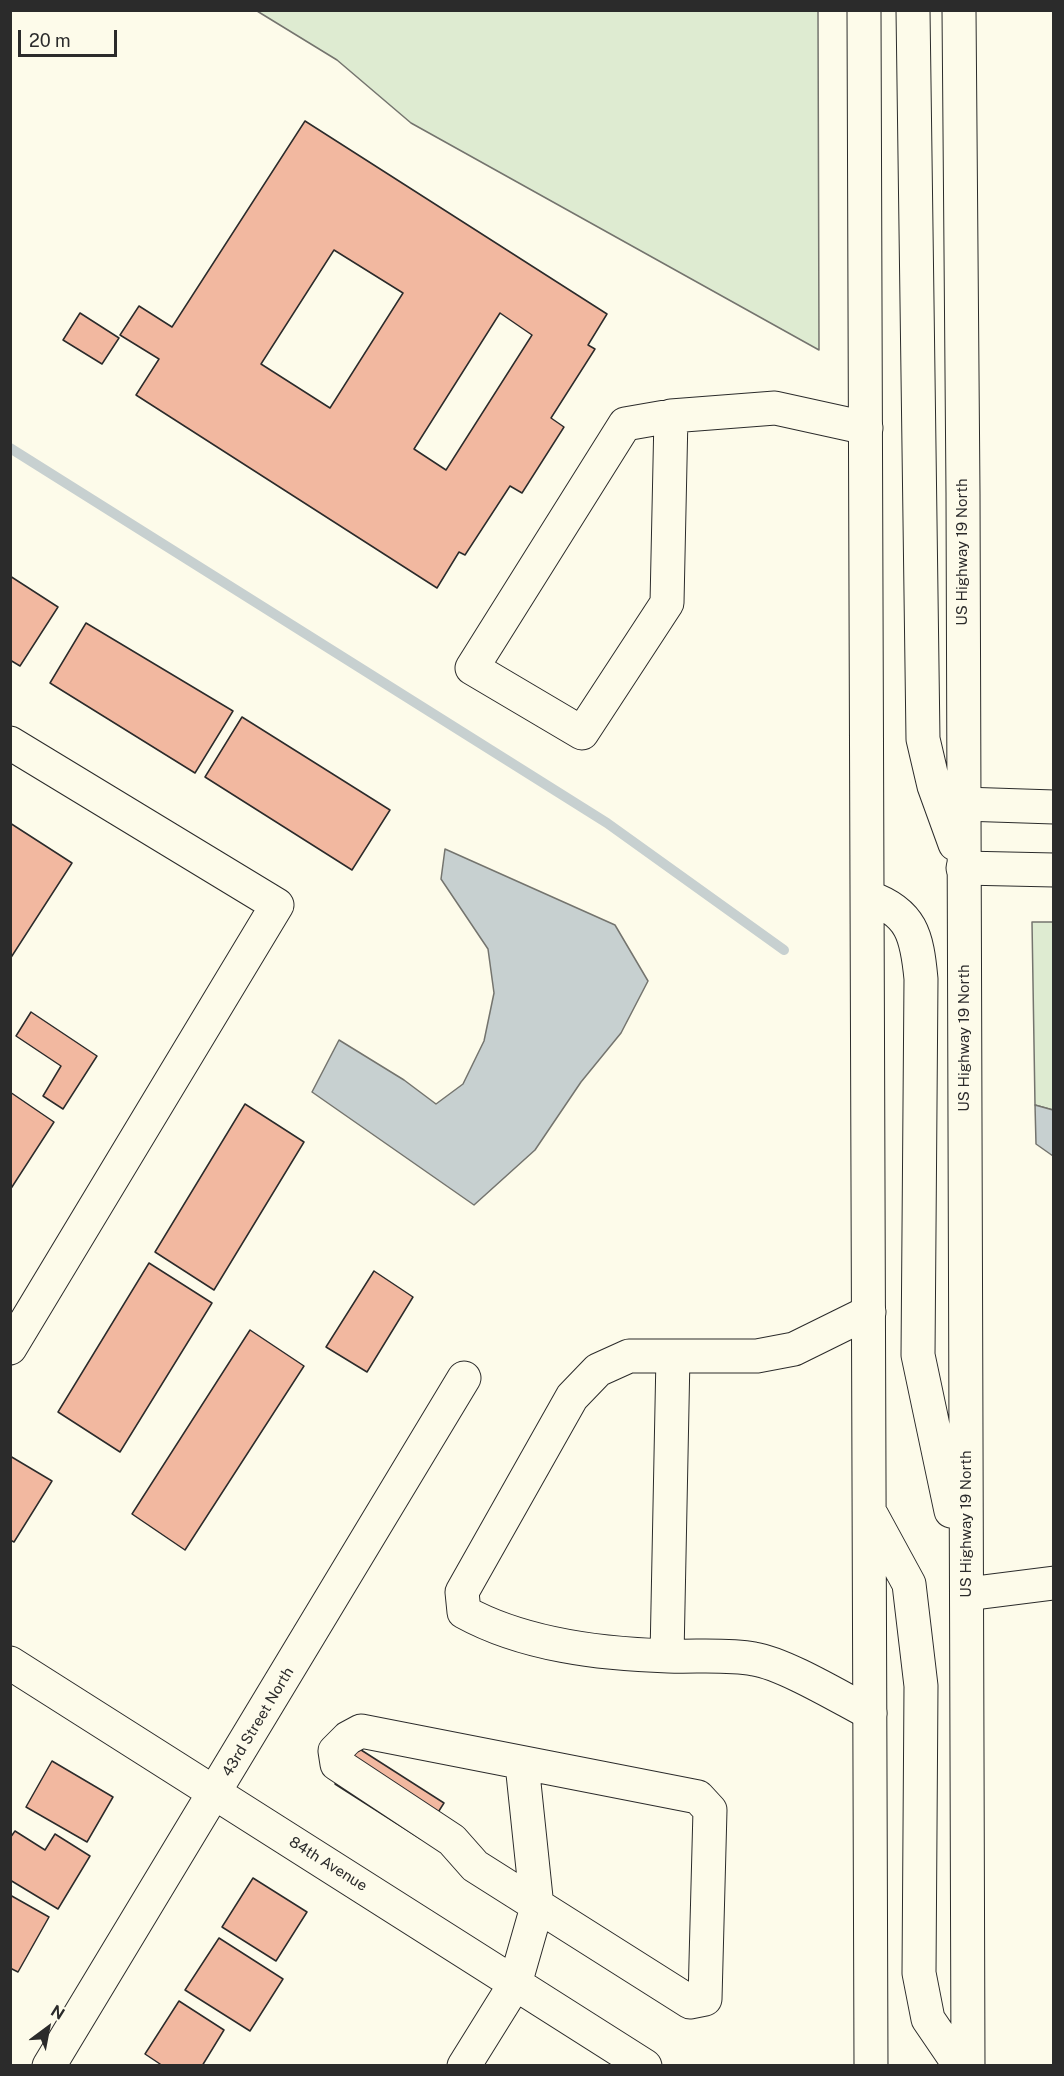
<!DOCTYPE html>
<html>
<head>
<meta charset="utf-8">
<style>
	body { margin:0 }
	#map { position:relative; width:1064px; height:2076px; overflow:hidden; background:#fdfbea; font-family:"Public Sans",sans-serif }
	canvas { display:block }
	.frame { position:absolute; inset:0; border:12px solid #2b2b2b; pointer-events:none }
	.north { position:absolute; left:18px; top:1998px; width:60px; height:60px; -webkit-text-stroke:4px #fdfbea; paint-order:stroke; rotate:32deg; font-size:16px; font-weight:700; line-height:24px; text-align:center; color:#2b2b2b }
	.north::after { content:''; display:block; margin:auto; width:21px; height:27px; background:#2b2b2b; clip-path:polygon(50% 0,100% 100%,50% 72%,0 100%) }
	.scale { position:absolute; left:18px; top:30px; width:99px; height:27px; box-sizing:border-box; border:3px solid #2b2b2b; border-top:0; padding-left:8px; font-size:18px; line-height:21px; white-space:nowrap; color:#2b2b2b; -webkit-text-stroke:4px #fdfbea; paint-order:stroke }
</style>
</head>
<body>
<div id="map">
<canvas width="1064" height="2076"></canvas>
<div class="frame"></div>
<div class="north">N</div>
<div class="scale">20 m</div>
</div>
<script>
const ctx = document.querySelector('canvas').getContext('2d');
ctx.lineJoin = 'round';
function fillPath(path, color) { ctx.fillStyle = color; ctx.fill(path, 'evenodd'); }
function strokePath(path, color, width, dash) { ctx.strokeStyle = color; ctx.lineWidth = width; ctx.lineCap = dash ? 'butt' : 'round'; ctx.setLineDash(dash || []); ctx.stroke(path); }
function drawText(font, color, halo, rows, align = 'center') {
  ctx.font = font + ' "Public Sans",sans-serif'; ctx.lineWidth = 4.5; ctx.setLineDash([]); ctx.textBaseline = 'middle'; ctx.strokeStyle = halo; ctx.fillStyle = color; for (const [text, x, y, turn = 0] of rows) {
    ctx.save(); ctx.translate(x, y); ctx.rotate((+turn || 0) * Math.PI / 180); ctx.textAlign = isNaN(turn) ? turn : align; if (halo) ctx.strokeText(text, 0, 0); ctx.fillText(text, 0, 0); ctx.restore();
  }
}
const green = new Path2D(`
	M257 11H818L819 350 411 123 337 60Z
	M1032 922H1053V1110L1035 1105Z`);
const water = new Path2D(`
	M445 849 615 925 648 981 621 1033 581 1082 535 1150 474 1205 312 1092 339 1040 404 1080 436 1104 463 1084 484 1041 494 993 488 949 441 879Z
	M1035 1105 1053 1110V1156L1036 1144Z`);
const stream = new Path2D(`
	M10 448 607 823 784 950`);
const building = new Path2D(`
	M305 121 607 314 588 345 595 349 551 418 564 427 522 493 510 486 465 555 459 552 437 588 136 395 159 359 120 335 139 306 172 327ZM334 250 403 293 330 408 261 364ZM500 313 532 335 446 470 414 449Z
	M80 313 119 338 102 364 63 340Z
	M10 576 58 607 20 666 10 660Z
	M86 623 233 711 195 773 50 683Z
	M242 717 390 810 352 870 205 777Z
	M10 823 72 863 10 959Z
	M31 1012 97 1056 63 1109 43 1096 61 1066 16 1036Z
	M10 1092 54 1122 10 1190Z
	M245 1104 304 1142 214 1290 155 1252Z
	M149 1263 212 1303 120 1452 58 1412Z
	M374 1271 413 1297 367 1372 326 1347Z
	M250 1330 304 1366 185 1550 132 1514Z
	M10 1456 52 1481 14 1542 10 1540Z
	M358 1748 444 1803 421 1839 335 1784Z
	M52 1761 113 1797 87 1842 26 1807Z
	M15 1831 45 1850 55 1834 90 1856 58 1909 10 1880V1838Z
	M253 1878 307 1912 276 1961 222 1927Z
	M10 1895 49 1917 18 1972 10 1968Z
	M219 1938 283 1979 250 2031 185 1990Z
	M179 2001 224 2030 202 2066H163L145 2054Z`);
const minor = new Path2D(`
	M671 416 625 424 472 668 582 733 667 603 671 416 775 408 866 428
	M10 743 277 905 10 1348
	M963 804 1054 807
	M963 868 1054 870
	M869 1312 794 1349 757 1356H629L598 1370 572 1397 462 1592 464 1612C524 1645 600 1654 668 1656 696 1657 727 1654 754 1659 785 1664 841 1698 870 1713
	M967 1594 1054 1583
	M667 1656 673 1356
	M10 1663 645 2066
	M361 1731 698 1797 710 1810 705 1999 690 2002 475 1866 452 1840 337 1764 335 1751 348 1738Z
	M49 2066 464 1378
	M464 2066 515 1984 537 1907 522 1764`);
const highway = new Path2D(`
	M864 10 871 2066
	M913 10 923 739 934 786 955 844
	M959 10 963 493 968 2066
	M868 897C912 912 917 936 921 979L918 1355 951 1511
	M872 1516 909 1584 921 1686 919 1973 928 2019 960 2066`);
const streetNames = [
	["US Highway 19 North",962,552,-90],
	["US Highway 19 North",964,1038,-90],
	["US Highway 19 North",966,1524,-90],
	["43rd Street North",258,1722,-59],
	["84th Avenue",328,1864,32]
];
fillPath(green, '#deebd1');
strokePath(green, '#74746e', 1.5);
fillPath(water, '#c7d0d0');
strokePath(water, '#74746e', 1.5);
strokePath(stream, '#c7d0d0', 10);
fillPath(building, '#f2b8a0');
strokePath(building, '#2b2b2b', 1.5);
strokePath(minor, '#2b2b2b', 35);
strokePath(highway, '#2b2b2b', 35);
strokePath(minor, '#fdfbea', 33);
strokePath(highway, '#fdfbea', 33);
drawText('15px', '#2b2b2b', '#fdfbea', streetNames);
</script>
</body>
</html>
